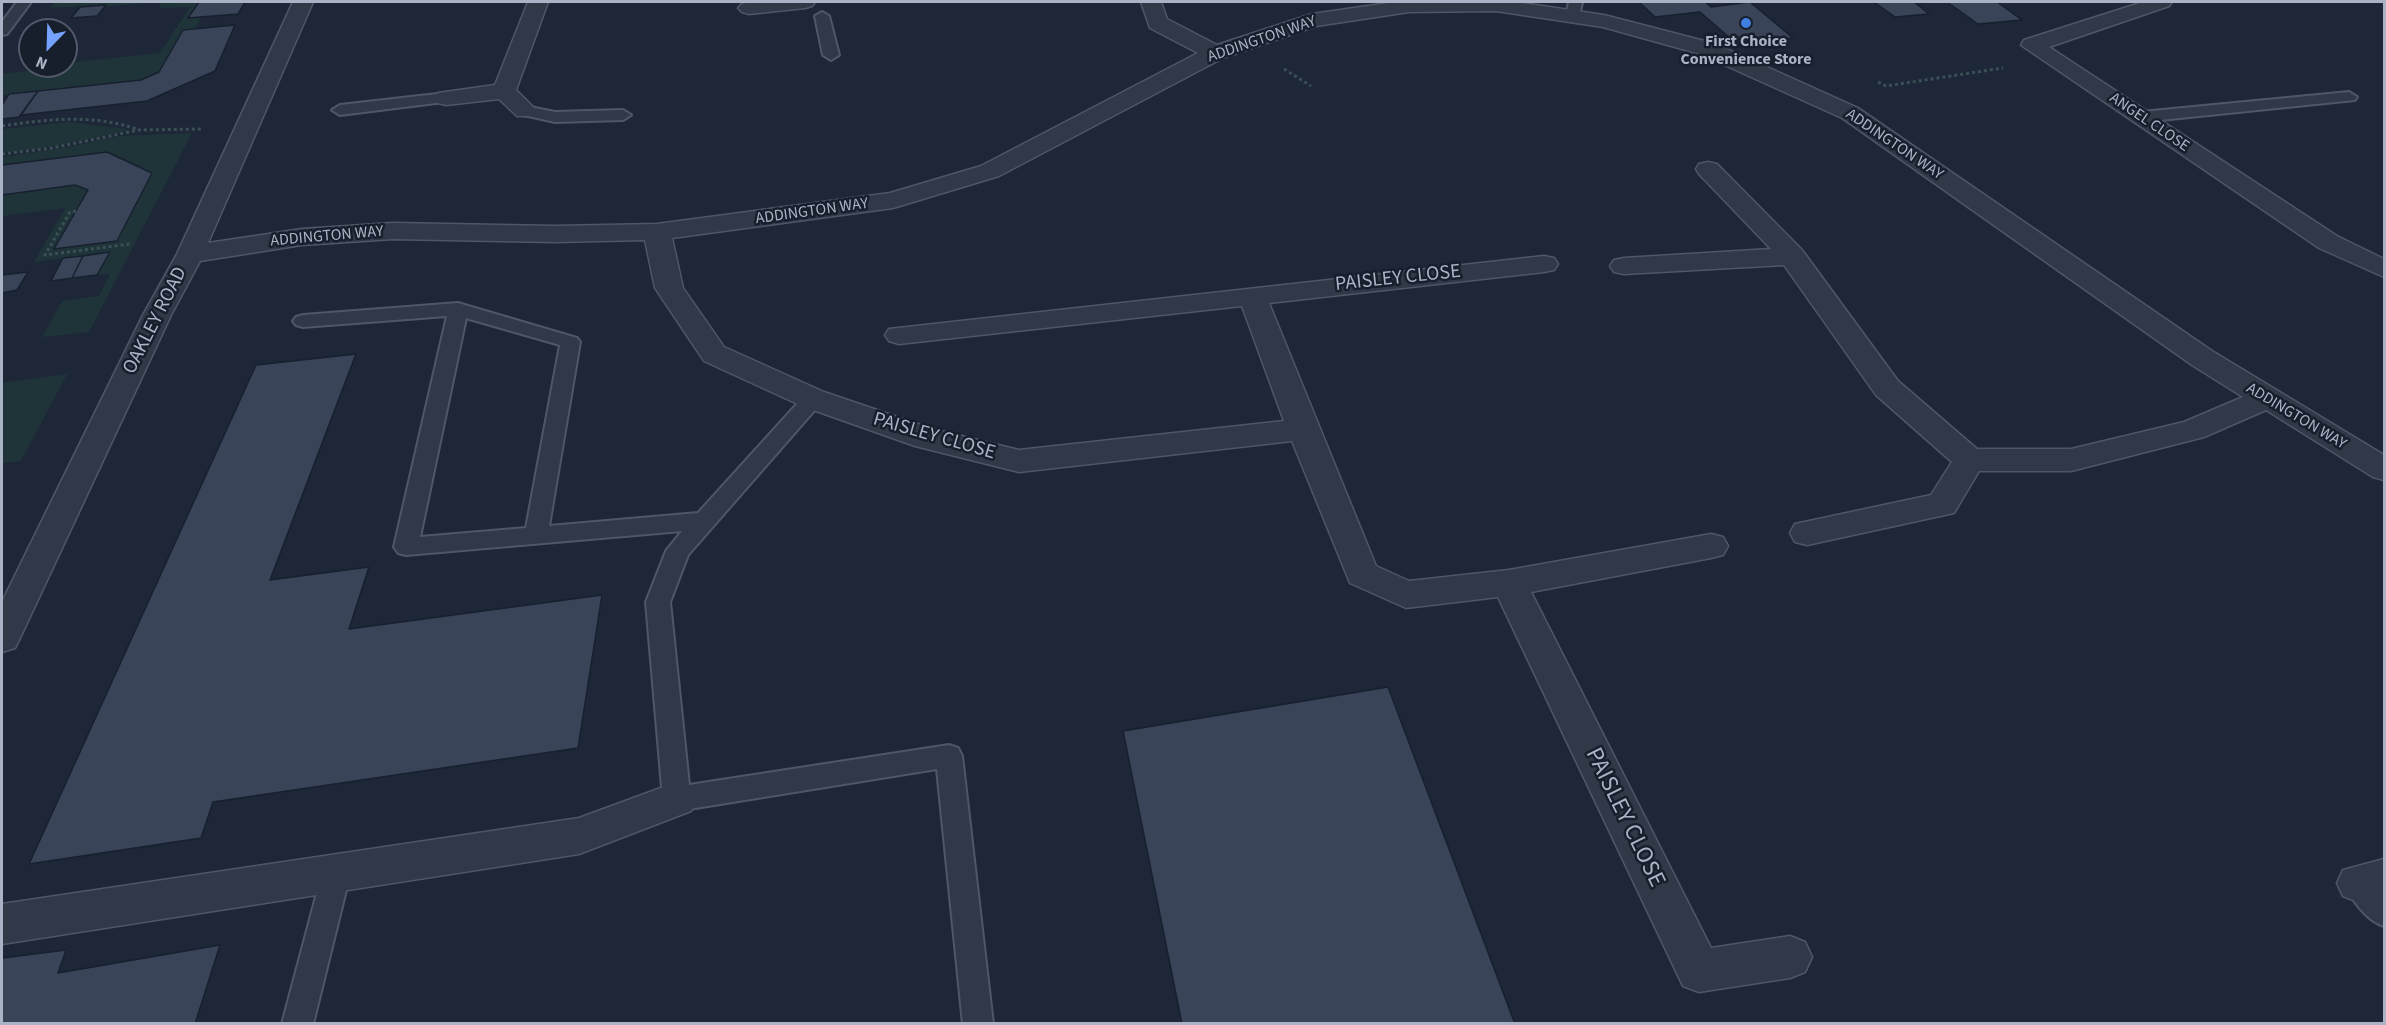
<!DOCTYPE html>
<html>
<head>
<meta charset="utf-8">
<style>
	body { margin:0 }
	#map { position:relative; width:2386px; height:1025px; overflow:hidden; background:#1d2738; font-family:"Source Sans 3",sans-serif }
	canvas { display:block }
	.frame { position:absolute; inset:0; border:3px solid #aab3c6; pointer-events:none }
	.north { position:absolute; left:18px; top:18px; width:60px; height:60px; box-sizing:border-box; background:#171e2c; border:2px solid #525a6a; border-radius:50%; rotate:203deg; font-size:16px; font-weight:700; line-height:24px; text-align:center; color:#aab3c6 }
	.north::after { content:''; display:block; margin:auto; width:21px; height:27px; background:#76a2ff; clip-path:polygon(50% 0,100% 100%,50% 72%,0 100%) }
</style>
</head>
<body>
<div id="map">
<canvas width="2386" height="1025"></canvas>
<div class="frame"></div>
<div class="north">N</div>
</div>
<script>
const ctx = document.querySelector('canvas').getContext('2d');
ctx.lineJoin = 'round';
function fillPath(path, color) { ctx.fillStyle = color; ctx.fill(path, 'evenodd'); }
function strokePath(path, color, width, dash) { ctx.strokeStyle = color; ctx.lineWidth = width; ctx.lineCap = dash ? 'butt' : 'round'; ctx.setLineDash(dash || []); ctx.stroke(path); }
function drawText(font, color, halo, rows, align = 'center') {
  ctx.font = font + ' "Source Sans 3",sans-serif'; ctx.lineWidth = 5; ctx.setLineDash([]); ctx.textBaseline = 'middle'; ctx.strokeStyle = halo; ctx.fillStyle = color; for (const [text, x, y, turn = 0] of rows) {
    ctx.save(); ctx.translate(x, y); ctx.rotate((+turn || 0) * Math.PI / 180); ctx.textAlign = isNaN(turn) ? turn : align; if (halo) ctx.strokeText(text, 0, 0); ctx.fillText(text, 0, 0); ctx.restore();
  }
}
const green = new Path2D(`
	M55 2H154L104 7 105 5 50 8Z
	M159 2H199L189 18 201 17 195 29 183 31 159 72 141 80 2 95V74L66 66 67 63 160 53 190 7 161 8Z
	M69 122 127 129V131L49 147 2 153V129Z
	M192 133 89 332 42 337 62 301 99 296 110 274 97 275 110 252 34 262 65 208 2 216V195L75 185 88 190 54 249 116 241 151 174 107 152 2 165V157L64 148 119 136Z
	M67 374 21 461 2 463V383Z`);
const building = new Path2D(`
	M199 2H245L238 14 188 18Z
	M1639 2H1705L1711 7 1750 2 1793 38 1737 44 1700 12 1655 17Z
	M1874 2H1914L1929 14 1895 17Z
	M1947 2H1997L2022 20 1978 24Z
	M106 5 97 16 71 18 80 7Z
	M235 25 215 71 147 101 21 115 38 91 141 80 159 72 183 30Z
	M38 91 19 117 2 119V105L9 94Z
	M107 152 152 173 117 241 54 249 88 190 75 185 2 195V165Z
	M110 252 97 275 72 278 83 256Z
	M83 256 72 278 51 281 63 258Z
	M28 272 17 290 2 293V275Z
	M356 354 270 580 369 567 349 629 602 595 578 748 213 802 201 838 29 864 256 365Z
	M1388 687 1515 1024H1182L1123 731Z
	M220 945 195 1024H2V958L66 950 58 973Z`);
const path = new Path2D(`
	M1284 69 1311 86
	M1878 82 1886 86 2003 68
	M2 126C48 119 92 114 137 129
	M2 154 52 148 139 130 201 129
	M76 211 70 212 45 255 130 244`);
const lane = new Path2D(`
	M17 2H31L7 34 2 35V22Z
	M1569 2 1582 3 1578 19 1573 20 1566 16Z
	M822 12 829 16 839 55 831 60 823 55 815 16Z
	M2349 92 2357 97 2355 100 2141 122 2133 117 2141 112Z
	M446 93 454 98 452 101 340 115 332 110 340 105Z
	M525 106 555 112 623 110 631 115 623 120 555 122 519 114 517 111 519 108Z
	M458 303 577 338 580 342 549 526 698 513 806 394H820L823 399 820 404 688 555 670 602 689 785 949 745 958 748 962 756 993 1024H963L937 769 677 811 667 807 663 799 646 602 666 551 682 531 406 555 398 553 394 547 447 316 303 327 296 325 293 321 296 317 303 315ZM466 318 560 345 526 528 420 537Z
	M336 861 346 865 350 874 313 1024H282L322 874 326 865Z
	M2358 870 2368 874 2384 892V926C2367 921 2351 899 2344 883L2348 874Z`);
const street = new Path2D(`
	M293 2H313L208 243 302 229 393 223 554 226 657 224 890 193 981 166 1198 53 1150 28 1141 2H1161L1167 19 1217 45 1312 14 1396 2H1515L1604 15 1716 44 1858 108 2212 351 2384 455V480L2373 477 2266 410 2204 437 2071 471H1979L1954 513 1807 545 1795 542 1790 533 1795 524 1931 495 1952 462 1876 395 1784 265 1624 274 1614 272 1610 266 1614 260 1624 258 1771 249 1699 174 1696 169 1699 164 1708 162 1717 164 1802 250 1898 381 1977 449H2071L2184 422 2243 397 2192 365 1842 118 1700 54 1603 27 1496 11 1409 12 1316 26 1223 58 999 176 893 208 672 238 683 288 724 347 824 392 933 429 1019 450 1284 421 1242 306 899 344 889 341 885 335 889 329 1544 256 1554 258 1558 264 1554 270 1544 272 1269 303 1376 566 1409 581 1509 570 1711 534 1723 537 1728 546 1723 555 1711 558 1531 592 1711 948 1790 936 1805 942 1812 957 1805 972 1790 978 1699 992 1683 986 1498 597 1406 608 1350 583 1292 441 1019 472 915 446 802 406 704 361 655 288 645 240 554 242 393 239 302 245 200 261 171 315 20 638 15 648 2 652V602L143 315 177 254Z
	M528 2H548L516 90 537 111 533 116H517L499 99 446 105 438 103 434 98 438 93 495 85Z
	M751 2H815L812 6 805 8 749 14 742 12 738 8 742 4Z
	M2143 2H2172L2169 6 2049 47 2337 236 2384 259V277L2319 248 2021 45 2024 40Z
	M677 782 691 787 697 799 691 811 579 854 2 944V904L579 818Z
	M2384 859V897L2358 902 2343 896 2337 883 2343 870Z`);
const markers = [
	[1746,23,6,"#3f7fe0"]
];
const farStreetnames = [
	["ADDINGTON WAY",1262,40,-19],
	["ANGEL CLOSE",2149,123,34],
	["ADDINGTON WAY",1894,145,34],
	["ADDINGTON WAY",812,212,-8],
	["ADDINGTON WAY",327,237,-5],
	["ADDINGTON WAY",2296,417,31]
];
const farPoinames = [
	["First Choice",1746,42],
	["Convenience Store",1746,60]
];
const streetNames = [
	["PAISLEY CLOSE",1398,279,-6],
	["OAKLEY ROAD",156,321,-63],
	["PAISLEY CLOSE",934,437,16]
];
const nearStreetnames = [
	["PAISLEY CLOSE",1624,818,64]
];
fillPath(green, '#1f3439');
fillPath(building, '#394459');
strokePath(building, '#18202f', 1.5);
strokePath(lane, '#4e5667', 4);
strokePath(street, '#4e5667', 3);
strokePath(path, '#3a5054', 3, [3, 3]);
fillPath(lane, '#313948');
fillPath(street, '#313948');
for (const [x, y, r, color] of markers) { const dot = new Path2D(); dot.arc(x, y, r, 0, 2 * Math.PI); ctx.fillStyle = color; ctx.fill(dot); strokePath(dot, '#171e2c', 2); }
drawText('16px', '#aab3c6', '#171e2c', farStreetnames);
drawText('bold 16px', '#aab3c6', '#171e2c', farPoinames);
drawText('20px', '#aab3c6', '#171e2c', streetNames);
drawText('24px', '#aab3c6', '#171e2c', nearStreetnames);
</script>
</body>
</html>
